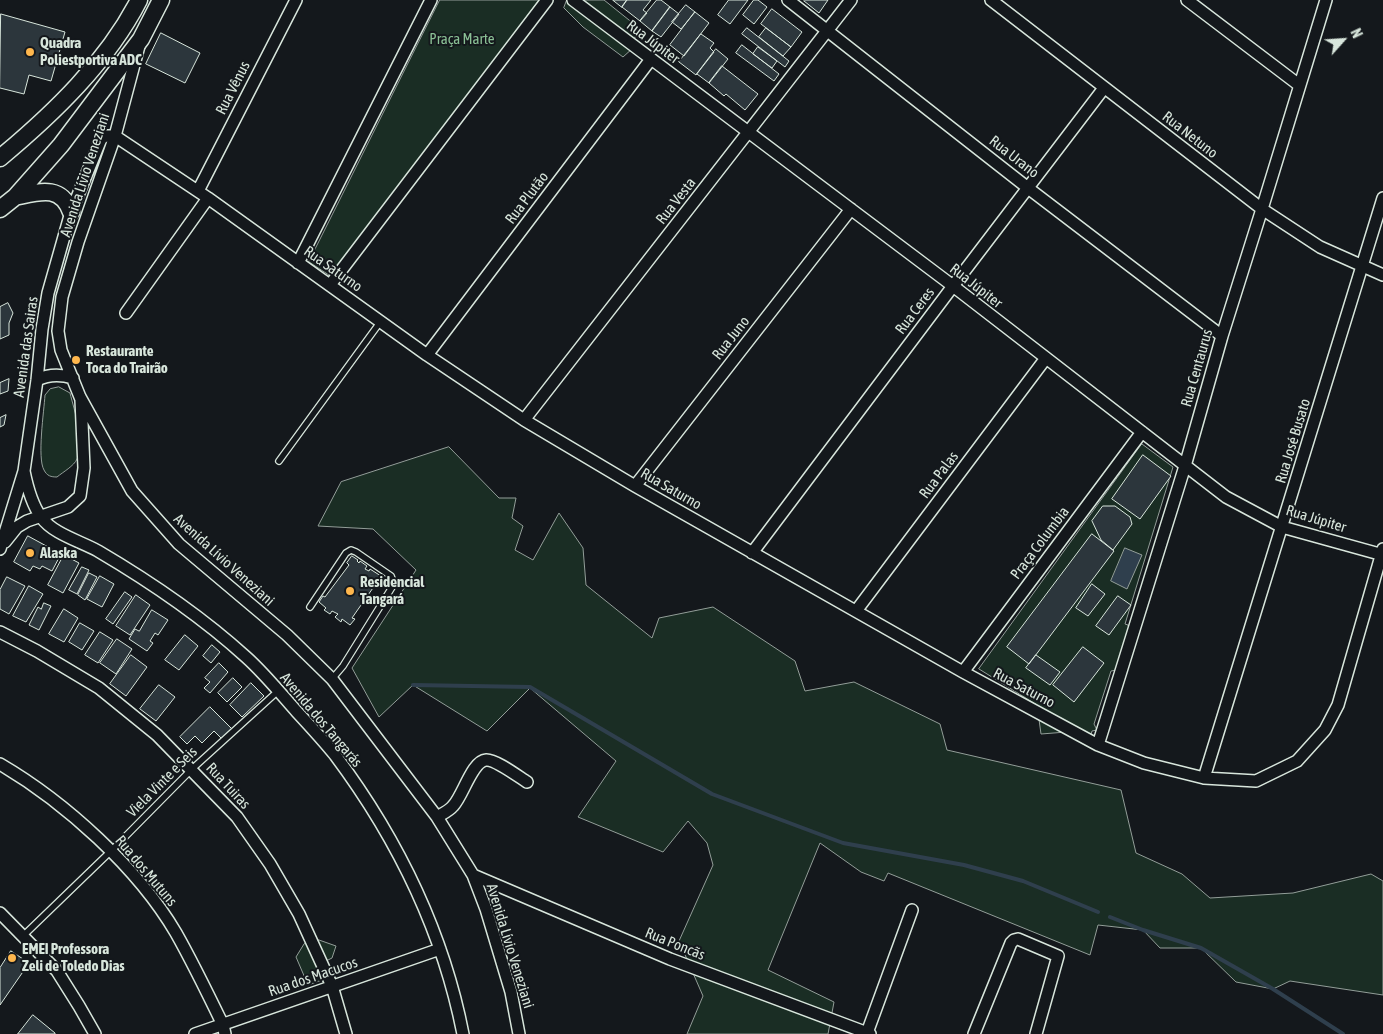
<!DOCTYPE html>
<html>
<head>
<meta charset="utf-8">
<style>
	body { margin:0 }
	#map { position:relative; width:1383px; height:1034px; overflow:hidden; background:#14181c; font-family:"Asap Condensed",sans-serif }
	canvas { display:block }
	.north { position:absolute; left:1318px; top:15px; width:50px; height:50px; -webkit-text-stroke:4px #14181c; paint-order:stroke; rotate:64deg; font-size:14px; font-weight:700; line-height:20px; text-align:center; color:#d8e6dc }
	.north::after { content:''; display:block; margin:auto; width:18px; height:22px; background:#d8e6dc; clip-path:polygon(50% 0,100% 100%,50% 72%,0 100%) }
</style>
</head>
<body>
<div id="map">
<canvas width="1383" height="1034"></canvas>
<div class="north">N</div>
</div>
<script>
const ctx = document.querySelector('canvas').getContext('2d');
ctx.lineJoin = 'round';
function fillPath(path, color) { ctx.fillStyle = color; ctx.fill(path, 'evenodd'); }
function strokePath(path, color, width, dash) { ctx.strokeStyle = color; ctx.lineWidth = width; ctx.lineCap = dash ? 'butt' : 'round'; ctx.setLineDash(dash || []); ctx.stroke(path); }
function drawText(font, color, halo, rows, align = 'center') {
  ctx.font = font + ' "Asap Condensed",sans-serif'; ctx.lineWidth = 4; ctx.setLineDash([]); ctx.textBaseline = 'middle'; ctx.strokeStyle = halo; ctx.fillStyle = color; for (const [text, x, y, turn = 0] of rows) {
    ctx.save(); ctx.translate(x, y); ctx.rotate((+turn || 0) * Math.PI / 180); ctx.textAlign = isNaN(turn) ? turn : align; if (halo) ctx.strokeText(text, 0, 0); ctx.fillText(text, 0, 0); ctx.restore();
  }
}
const green = new Path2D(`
	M440 0H539L332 277 309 262Z
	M567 0H604L639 28 633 42V48L623 57 583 27 564 8Z
	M59 387 70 393C74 410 86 443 77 459 74 466 63 472 57 477 51 477 47 476 44 470 37 458 44 411 45 395L50 389Z
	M1142 444 1173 467 1125 624 1128 625 1134 649 1127 668 1111 671 1094 724 1097 730 1092 731 1090 738 1079 731 1041 734 1037 705 979 669Z
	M449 447 499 498H516L512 518 523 526 515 550 533 560 559 513 583 548 586 585 652 638 659 618 713 607 795 661 805 691 854 682 940 724 947 750 1121 790 1136 853 1182 874 1210 898 1293 893 1371 874 1383 881V995L1290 981 1273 989 1236 982 1201 948H1160L1143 930 1098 925 1090 955 888 873 884 881 861 872 820 843 768 970 834 1002 828 1034H687L703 996 679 941 713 865 707 843 688 821 663 852 578 817 616 761 530 688 487 731 413 685 379 717 352 668 416 570 373 529 318 526 341 482Z
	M319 940 336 946 332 958 324 962 322 980 308 985 296 957 304 944Z`);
const water = new Path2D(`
	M1125 548 1142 555 1127 589 1111 581Z`);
const stream = new Path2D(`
	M413 685 530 687 712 794 843 843 964 865 1023 881 1098 912
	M1110 917 1143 930 1201 948 1273 989 1343 1034`);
const building = new Path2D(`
	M613 0H627L622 7Z
	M627 0H651L643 10 647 13 640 21 622 7Z
	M657 0H661L670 7 652 31 640 21Z
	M729 0H748L730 24 718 15Z
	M754 0H758L767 7 754 24 743 15Z
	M805 0H828L819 13 804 1Z
	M686 5 695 12 681 29 672 22Z
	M670 7 679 14 661 37 652 31Z
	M772 9 802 32 791 47 761 24Z
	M695 12 709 23 684 56 670 45Z
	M1 14 65 32 51 81 29 75 24 94 0 88Z
	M747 28 789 61 785 67 742 34Z
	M766 28 791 47 783 56 759 37Z
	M161 33 200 53 185 83 146 64Z
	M701 34 714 43 710 48 714 52 696 75 679 62Z
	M742 45 779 74 774 81 736 53Z
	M758 47 777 61 772 68 753 54Z
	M716 49 728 59 709 83 697 74Z
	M722 66 758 94 745 110 726 94 724 96 709 83Z
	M8 303 13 313 9 323V335L0 339V307Z
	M9 379 8 391 0 394V383Z
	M6 415 4 425 0 427V418Z
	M1143 455 1171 476 1140 519 1112 499Z
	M1103 506H1115L1130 517 1132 524 1113 550 1101 540 1092 521Z
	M1092 534 1114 551 1029 664 1007 647Z
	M28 536 61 554 52 571 42 566 40 569 33 566 30 571 14 562Z
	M64 555 79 563 63 593 48 585Z
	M352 556 358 560 357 561 359 563 360 561 367 566 365 569 369 571 370 569 384 578 378 587 375 585 352 618 355 619 350 625 342 619 341 622 335 617 338 614 332 611 330 614 324 610 326 608 319 602 323 596 325 597 349 565 347 563Z
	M82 567 89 570 77 594 69 590Z
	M89 573 97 577 85 600 78 595Z
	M100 576 114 584 102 607 87 599Z
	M7 577 25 586 9 614 0 609V590Z
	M1092 584 1105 594 1088 616 1076 608Z
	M29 586 43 594 26 622 13 616Z
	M125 592 132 597 113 624 106 619Z
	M136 595 150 605 130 635 116 626Z
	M1118 596 1131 605 1109 635 1096 626Z
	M44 603 51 606 39 630 29 625 38 607 41 609Z
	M64 609 78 618 64 642 49 634Z
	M152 610 168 620 158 635 155 633 150 641 153 643 147 651 129 639 135 629 139 631Z
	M80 623 94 631 82 650 69 642Z
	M100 632 113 640 98 663 85 655Z
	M185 635 198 646 179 670 165 660Z
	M117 639 132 649 116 674 100 663Z
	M212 645 220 652 211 663 203 656Z
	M1083 647 1104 663 1074 702 1053 685Z
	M131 655 147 667 126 696 110 684Z
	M1036 655 1060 672 1050 685 1026 668Z
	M219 663 228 672 210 693 204 688 210 682 205 678Z
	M233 678 242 687 227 702 218 693Z
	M251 683 264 696 242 717 230 705Z
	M159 685 175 697 156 721 140 709Z
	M210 707 232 729 222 739 214 731 202 743 195 736 187 744 180 737Z
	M11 951 29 963 0 1005V968Z
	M33 1015 55 1033V1034H18Z`);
const lane = new Path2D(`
	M279 461 381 321
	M310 607 346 553 351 550 356 552 391 576 394 584 343 666 332 679
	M23 936 111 851 192 769 278 691`);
const street = new Path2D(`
	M573 0 953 286 1226 497 1282 527 1383 555
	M788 0 1028 188 1222 336
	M991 0 1262 209 1320 247 1383 275
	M1187 0 1299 85
	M139 46 115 136 78 242 62 297 58 331 61 350 80 397 132 491 179 544 287 635 332 679 437 817 473 875 486 909 511 992 519 1034
	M115 136 208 198 427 355 524 420 635 486 963 672 1098 745 1144 763 1204 778 1256 781 1297 761 1325 730 1338 705 1383 549
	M198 191 296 0
	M298 263 431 0
	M330 285 547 0
	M126 313 208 198
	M427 355 651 59
	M37 380C49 374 60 374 73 378
	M524 420 851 0
	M24 471C27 486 31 503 41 517 53 534 80 541 98 551 149 581 202 617 246 657 264 673 281 694 297 712 310 726 323 740 335 755 397 838 443 932 463 1034
	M635 486 851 209
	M5 542 17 527 27 521 68 507 80 496 84 468 81 400
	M0 549 24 471 37 380 42 329 48 293 71 212 101 139 105 136H115
	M752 553 953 286 1104 88
	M856 611 1046 358
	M0 632 37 651 99 688 157 735 237 817 270 864 299 914 332 986 346 1034
	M963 672 1142 432
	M1098 745 1185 466 1222 336 1262 209 1326 0
	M0 764C65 802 138 868 176 933 193 963 208 994 223 1025L225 1034
	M1204 778 1383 198
	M437 817C442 814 449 811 453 806 463 796 472 761 486 760 495 759 519 777 527 782
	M473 875 670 959 870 1034
	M0 913 57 971 79 1006 95 1034
	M867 1033 912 910
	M195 1034 440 949
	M974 1034 1011 943 1014 940 1018 939 1058 956 1036 1034`);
const secondary = new Path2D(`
	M0 158C54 113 107 62 139 0
	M15 197C39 192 61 184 71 212
	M0 209 15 197 61 145 141 39 161 0`);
const markers = [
	[30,52,5,"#ffb74d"],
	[76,360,5,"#ffb74d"],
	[30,553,5,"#ffb74d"],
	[350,591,5,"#ffb74d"],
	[12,958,5,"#ffb74d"]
];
const parkNames = [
	["Praça Marte",462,39]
];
const streetNames = [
	["Rua Júpiter",653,42,37],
	["Rua Vênus",233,88,-63],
	["Rua Netuno",1190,135,38],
	["Rua Urano",1014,157,38],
	["Avenida Lívio Veneziani",85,175,-72],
	["Rua Plutão",527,198,-53],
	["Rua Vesta",676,201,-52],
	["Rua Saturno",333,269,35],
	["Rua Júpiter",976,286,38],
	["Rua Ceres",915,311,-53],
	["Rua Juno",731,338,-52],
	["Avenida das Sairas",26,347,-82],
	["Rua Centaurus",1197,368,-74],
	["Rua José Busato",1293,441,-73],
	["Rua Palas",939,475,-53],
	["Rua Saturno",671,489,30],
	["Rua Júpiter",1316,519,17],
	["Praça Columbia",1040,543,-53],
	["Avenida Lívio Veneziani",224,560,42],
	["Rua Saturno",1024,688,28],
	["Avenida dos Tangarás",321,720,50],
	["Viela Vinte e Seis",162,782,-45],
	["Rua Tuiras",228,786,47],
	["Rua dos Mutuns",146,871,50],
	["Rua Poncãs",675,944,22],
	["Avenida Lívio Veneziani",510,946,73],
	["Rua dos Macucos",313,977,-19]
];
const poiNames = [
	["Quadra",40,43],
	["Poliestportiva ADC",40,60],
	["Restaurante",86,351],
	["Toca do Trairão",86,368],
	["Alaska",40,553],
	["Residencial",360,582],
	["Tangará",360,599],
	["EMEI Professora",22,949],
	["Zeli de Toledo Dias",22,966]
];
fillPath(green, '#1a2d24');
strokePath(green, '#939e99', 1);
fillPath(water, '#2f3f4d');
strokePath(water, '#939e99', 1);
strokePath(stream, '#2f3f4d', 4);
fillPath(building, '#2c363c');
strokePath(building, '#d8e6dc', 1);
strokePath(lane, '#d8e6dc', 8);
strokePath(street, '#d8e6dc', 14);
strokePath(secondary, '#d8e6dc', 19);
strokePath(lane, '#14181c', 5.5);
strokePath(street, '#14181c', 11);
strokePath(secondary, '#14181c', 16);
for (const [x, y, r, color] of markers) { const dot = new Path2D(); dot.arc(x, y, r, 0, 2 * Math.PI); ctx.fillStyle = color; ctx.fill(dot); strokePath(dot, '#14181c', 2); }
drawText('15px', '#8ac095', '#14181c', parkNames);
drawText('15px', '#d8e6dc', '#14181c', streetNames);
drawText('bold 15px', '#d8e6dc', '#14181c', poiNames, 'left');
</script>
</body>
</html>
